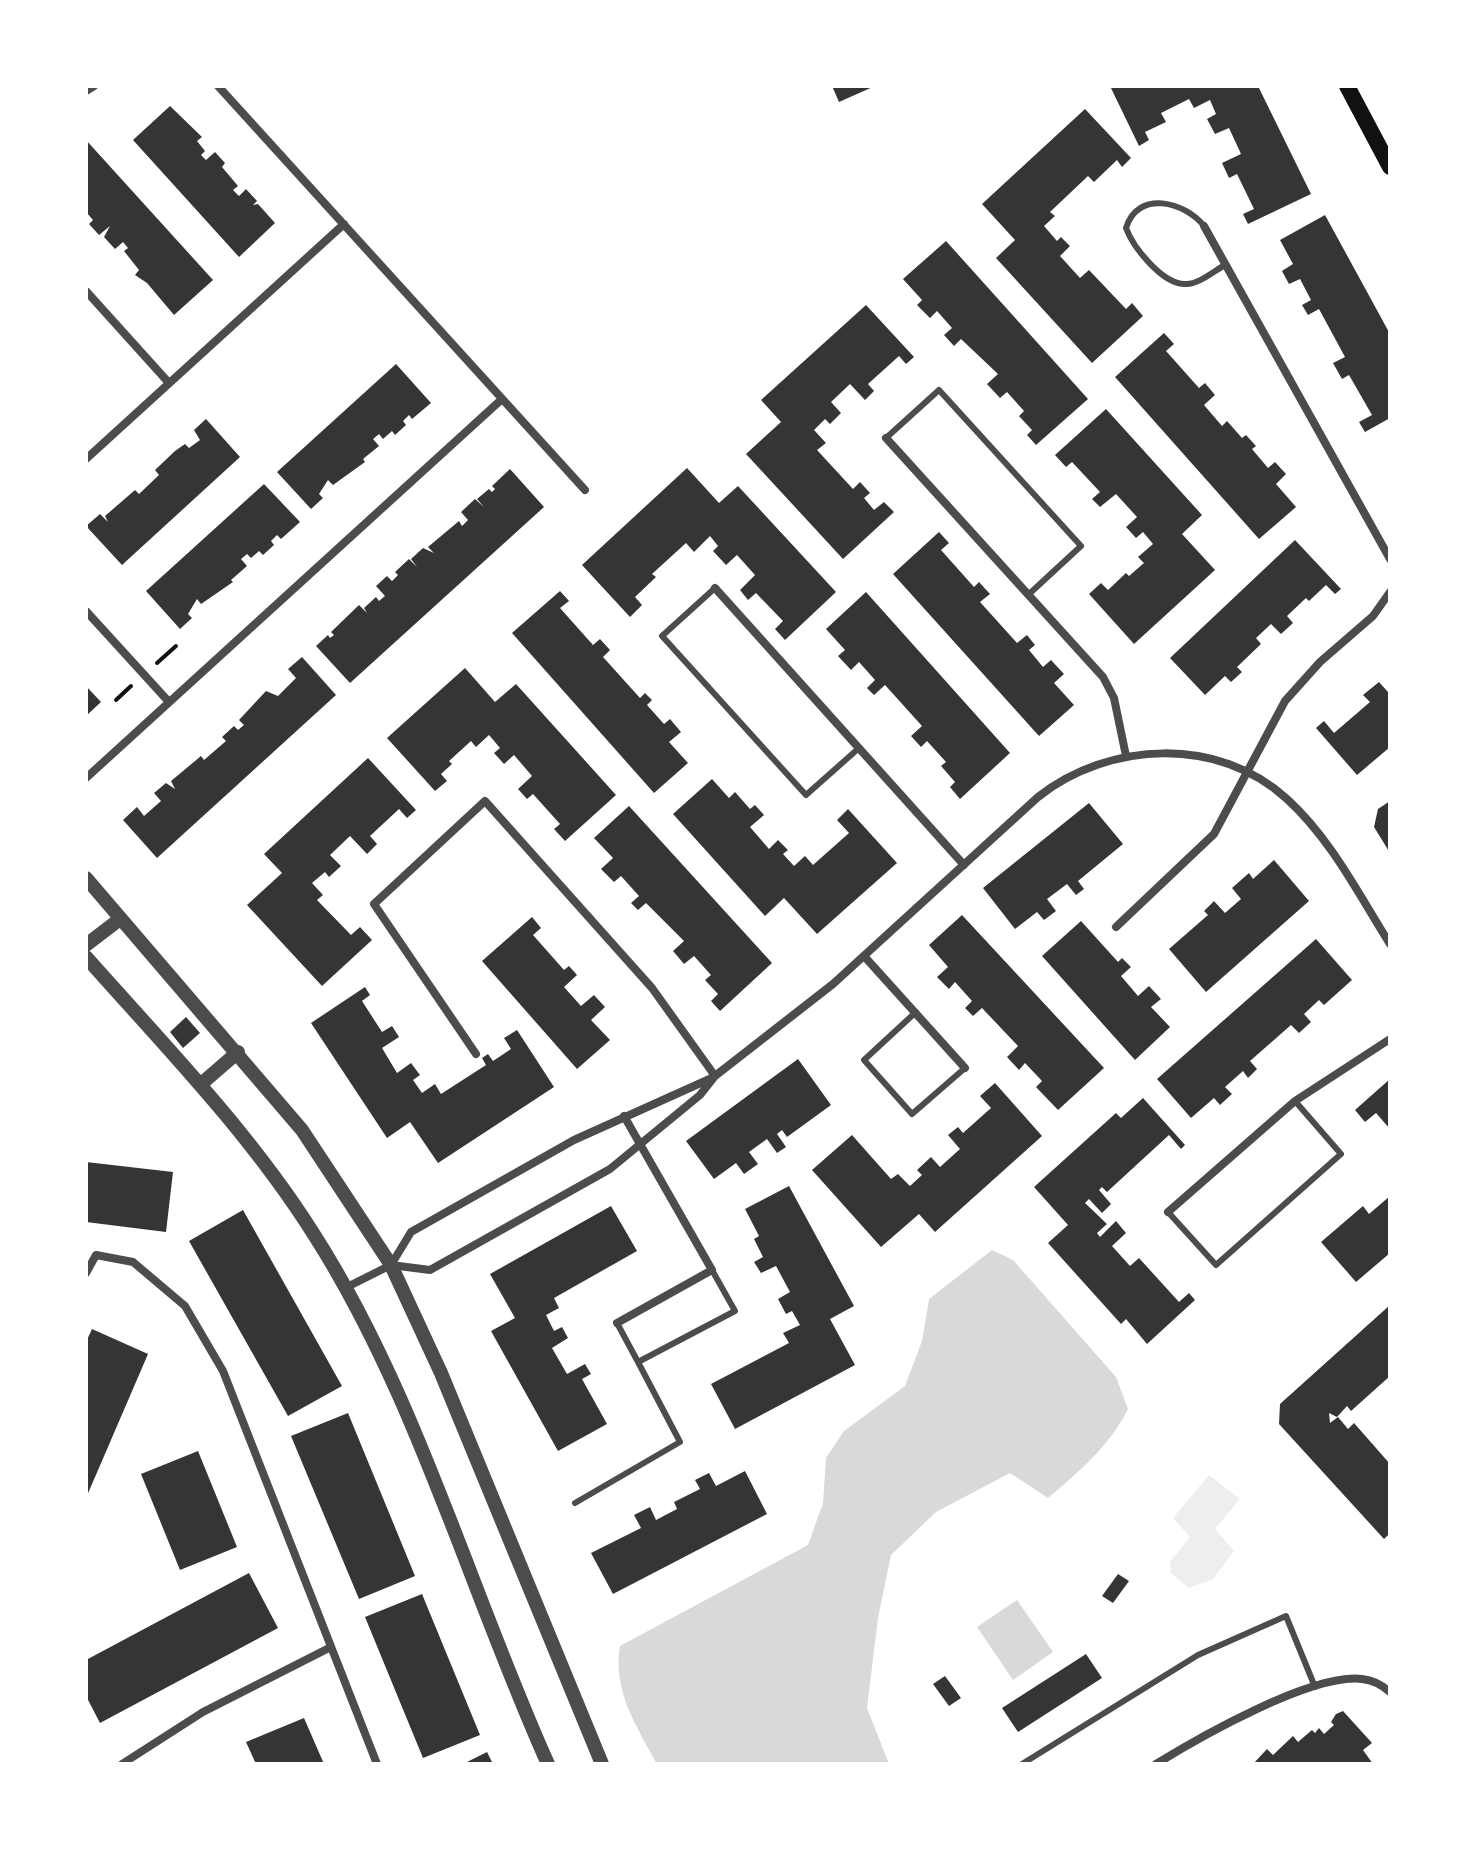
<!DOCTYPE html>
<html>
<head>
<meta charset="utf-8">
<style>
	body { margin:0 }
	#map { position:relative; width:1476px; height:1850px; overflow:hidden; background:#fff; font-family:"DejaVu Sans",sans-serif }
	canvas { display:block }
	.frame { position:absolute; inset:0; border:88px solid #fff; pointer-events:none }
</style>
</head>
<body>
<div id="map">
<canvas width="1476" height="1850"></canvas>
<div class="frame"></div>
</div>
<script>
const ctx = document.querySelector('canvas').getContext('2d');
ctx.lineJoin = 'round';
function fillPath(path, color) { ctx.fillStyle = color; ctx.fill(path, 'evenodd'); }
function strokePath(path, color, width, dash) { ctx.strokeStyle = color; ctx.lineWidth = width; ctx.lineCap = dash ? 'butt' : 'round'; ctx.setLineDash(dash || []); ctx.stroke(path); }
const green = new Path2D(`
	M1209 1475 1240 1499 1215 1529 1234 1551 1213 1579 1189 1588 1171 1573 1170 1562 1190 1537 1173 1518Z`);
const water = new Path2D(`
	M992 1250 1013 1260 1116 1377 1128 1409C1111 1444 1078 1473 1048 1498L1010 1473 936 1512 891 1555 878 1618 867 1708 889 1764H657C637 1728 612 1689 620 1646L808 1545 823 1503 826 1458 844 1431 905 1386 922 1341 929 1299Z
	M1017 1600 1053 1652 1013 1680 977 1627Z`);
const building = new Path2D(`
	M832 86H875L839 102Z
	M1110 86H1258L1311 194 1248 224 1243 214 1254 209 1237 174 1229 178 1222 163 1241 154 1229 128 1215 134 1207 119 1216 114 1210 100 1194 108 1189 99 1161 113 1166 122 1145 132 1149 140 1139 146Z
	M170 106 202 137 197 141 205 151 201 155 206 160 215 152 225 163 222 167 238 186 233 190 239 196 246 189 257 201 253 205 258 204 275 223 239 257 133 140Z
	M1085 109 1131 158 1122 167 1117 160 1094 182 1088 176 1050 212 1055 216 1044 226 1057 241 1061 237 1070 246 1060 256 1080 278 1089 270 1126 309 1132 303 1143 316 1092 363 996 258 1015 240 982 204Z
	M86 140 213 280 174 315 147 283 135 275 139 270 124 251 128 248 123 242 115 249 104 237 110 226 99 235 89 224 93 220 86 212Z
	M1325 215 1390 334V418L1365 432 1359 422 1372 415 1349 375 1342 379 1333 363 1345 357 1319 309 1308 315 1302 305 1311 300 1300 279 1289 284 1282 271 1293 264 1280 240Z
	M946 241 1088 399 1036 445 1027 435 1032 430 1019 416 1024 411 1007 392 1000 398 987 384 998 374 961 339 954 346 944 335 952 328 937 311 930 318 917 305 922 300 903 279Z
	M866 305 914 357 906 364 899 356 868 384 874 391 865 400 850 384 831 402 841 413 830 424 825 419 814 430 826 443 817 450 853 489 860 482 870 493 864 498 874 510 884 502 894 512 843 559 746 454 781 422 761 400Z
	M1164 333 1174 344 1166 351 1199 388 1205 383 1215 395 1204 405 1222 426 1227 421 1242 438 1246 435 1256 446 1252 449 1268 468 1275 462 1286 474 1276 484 1296 507 1259 539 1115 377Z
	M396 364 431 403 412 419 409 415 403 421 406 425 395 435 392 431 383 439 379 434 373 439 379 446 363 459 365 462 333 485 328 480 319 494 323 498 311 509 277 472Z
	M1106 409 1202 515 1182 534 1215 570 1134 644 1089 594 1101 583 1108 590 1126 573 1129 576 1144 563 1138 557 1153 544 1143 532 1136 538 1126 527 1137 517 1116 494 1100 507 1092 499 1100 492 1072 462 1066 467 1055 455Z
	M206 419 240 457 122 565 86 526 100 514 108 522 105 516 135 490 139 494 159 475 155 470 175 451 185 444 189 448 200 440 194 430Z
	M687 468 719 503 738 486 836 592 785 640 775 629 783 621 756 593 748 600 740 590 755 575 737 555 726 565 713 551 718 546 710 536 694 552 686 543 652 574 656 577 635 597 642 605 630 617 582 565Z
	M510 469 544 507 350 683 316 646 328 635 330 638 334 635 331 632 359 605 367 613 364 608 376 597 379 601 385 596 376 586 387 576 392 581 398 575 395 572 409 559 417 567 411 559 423 548 434 553 428 547 459 521 462 526 468 520 461 512 475 499 484 507 477 499 489 489 492 492 495 489 492 486Z
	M264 484 300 522 281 539 277 535 271 541 274 545 263 555 259 551 251 558 247 554 241 559 247 566 231 580 233 582 201 604 197 599 188 614 192 618 180 629 146 591Z
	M939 532 949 543 941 550 974 587 979 582 990 594 980 602 1017 643 1027 635 1035 645 1029 650 1043 667 1051 660 1064 674 1054 683 1074 705 1039 736 893 574Z
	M1295 540 1341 589 1335 594 1326 585 1309 601 1306 598 1287 616 1293 623 1281 634 1271 624 1256 638 1261 644 1237 667 1242 672 1231 682 1225 676 1205 695 1170 658Z
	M560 591 569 601 560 608 593 645 600 639 610 650 603 657 640 698 645 693 652 700 647 705 664 724 670 719 681 732 669 742 688 763 654 793 512 633Z
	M866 592 1010 753 960 799 950 787 955 782 941 766 946 762 927 741 921 747 911 736 922 726 885 685 874 695 867 688 875 680 859 662 851 670 838 656 845 650 826 629Z
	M302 657 336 695 157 858 123 820 137 807 144 816 161 801 154 793 166 783 175 789 171 781 201 756 204 760 226 741 222 737 234 726 238 730 244 725 239 720 266 691 278 696 296 678 288 669Z
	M465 668 495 702 516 684 616 795 565 841 554 829 560 824 533 794 527 799 518 789 532 776 514 755 504 764 494 753 500 748 489 735 476 747 471 741 449 761 452 764 441 774 447 781 435 791 387 738Z
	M1379 682 1388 692 1390 690V747L1357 775 1316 728 1324 721 1334 733 1370 702 1363 695Z
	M86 686 101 702 86 716Z
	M368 758 416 810 407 818 399 809 370 836 377 844 367 854 350 836 330 855 341 866 329 877 325 872 312 883 323 895 317 900 351 935 360 927 372 940 322 986 247 905 282 873 264 854Z
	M712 779 729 798 735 792 750 809 755 805 764 815 750 827 769 849 778 840 788 850 783 854 794 866 805 856 813 865 849 833 837 820 848 809 897 863 817 934 784 898 765 916 673 814Z
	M1390 801V853L1374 827 1378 809Z
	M1089 803 1123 844 1078 881 1084 889 1076 895 1067 884 1047 899 1056 911 1044 920 1037 912 1015 929 983 888Z
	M629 806 772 963 720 1011 711 1001 718 994 705 980 711 975 694 956 684 964 673 951 684 941 646 903 638 910 631 903 639 896 621 876 614 882 601 869 613 858 594 838Z
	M1274 860 1309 901 1206 992 1169 949 1208 915 1204 911 1214 901 1225 913 1241 899 1232 888 1249 873 1253 879Z
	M962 915 1104 1068 1058 1110 1036 1087 1042 1081 1025 1063 1019 1070 1007 1057 1018 1046 982 1008 973 1016 965 1008 972 1001 955 982 949 989 937 977 948 967 929 945Z
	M532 917 541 928 533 935 564 970 569 966 577 975 564 987 581 1006 594 995 605 1007 591 1020 610 1040 577 1069 482 961Z
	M1081 921 1118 962 1122 958 1131 967 1121 976 1138 996 1149 986 1161 999 1151 1007 1170 1027 1135 1060 1042 956Z
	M1316 939 1352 980 1324 1005 1319 1000 1304 1014 1311 1022 1299 1033 1291 1025 1250 1061 1257 1069 1248 1078 1243 1071 1225 1087 1232 1094 1220 1105 1214 1098 1191 1118 1157 1079Z
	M365 987 370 995 362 1001 382 1032 392 1026 399 1037 382 1048 397 1073 411 1063 420 1075 413 1080 422 1093 435 1084 441 1094 486 1065 482 1058 488 1054 493 1061 511 1049 504 1038 517 1030 554 1087 438 1163 410 1122 387 1138 311 1023Z
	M186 1017 200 1033 183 1048 170 1032Z
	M798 1059 831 1105 787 1137 782 1130 777 1134 786 1147 777 1153 767 1139 749 1152 758 1164 744 1174 736 1163 714 1179 686 1141Z
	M1390 1079V1129L1376 1113 1365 1122 1355 1110Z
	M995 1083 1042 1136 935 1232 919 1214 881 1247 812 1170 852 1135 891 1179 898 1174 910 1186 922 1175 917 1170 931 1157 940 1167 960 1149 948 1135 958 1127 963 1133 991 1108 980 1096Z
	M1143 1098 1185 1145 1181 1149 1169 1135 1107 1192 1102 1187 1099 1190 1111 1204 1102 1213 1089 1199 1085 1203 1107 1224 1097 1233 1100 1237 1116 1221 1126 1233 1112 1246 1130 1266 1139 1258 1179 1302 1189 1293 1195 1300 1147 1344 1126 1319 1121 1324 1048 1243 1068 1225 1034 1187 1116 1113 1121 1118Z
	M86 1162 173 1172 166 1232 86 1222Z
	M789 1186 854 1306 830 1319 855 1365 735 1429 711 1384 789 1343 783 1333 800 1325 792 1311 786 1314 778 1299 790 1292 776 1266 761 1273 754 1262 763 1257 754 1239 759 1236 745 1209Z
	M1390 1196V1253L1356 1282 1321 1242 1363 1206 1369 1214Z
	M611 1206 637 1251 554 1298 559 1308 546 1315 554 1331 562 1327 568 1338 552 1348 567 1374 585 1364 591 1374 582 1379 607 1424 558 1451 491 1331 515 1318 490 1274Z
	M243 1210 342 1386 288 1416 189 1241Z
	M1390 1305V1376L1351 1411 1347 1406 1337 1417 1329 1413 1330 1423 1338 1417 1348 1429 1354 1423 1390 1464V1533L1384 1539 1279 1424 1280 1404Z
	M92 1329 148 1354 86 1498V1342Z
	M348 1413 415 1576 359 1599 291 1436Z
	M198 1451 237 1547 180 1570 141 1474Z
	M745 1471 767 1514 613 1594 591 1553 641 1528 634 1515 650 1507 656 1520 677 1509 674 1502 700 1489 695 1480 709 1473 716 1486Z
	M249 1573 278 1628 100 1723 86 1696V1660Z
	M1118 1574 1129 1581 1113 1603 1102 1596Z
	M422 1594 480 1735 423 1758 365 1617Z
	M1086 1654 1102 1678 1018 1732 1002 1708Z
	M945 1676 961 1698 949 1706 933 1684Z
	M1343 1711 1372 1743 1363 1750 1373 1764H1253L1267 1749 1273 1755 1293 1736 1298 1742 1312 1730 1315 1733 1319 1728 1324 1734 1334 1725 1331 1722 1336 1714Z
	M304 1718 324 1764H256L246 1742Z
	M487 1752 493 1764H463Z`);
const path = new Path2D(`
	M157 663 176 646
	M116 700 131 686`);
const service = new Path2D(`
	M1204 226C1185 202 1138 189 1126 228 1133 247 1162 284 1185 284 1198 285 1214 271 1225 265
	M886 438 939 390 1081 546 1028 595
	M715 588 662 636 806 795 859 748
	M916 1012 864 1060 912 1114 965 1068
	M1168 1212 1216 1265 1341 1154 1295 1101
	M617 1323 638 1362
	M575 1503 680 1442 638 1362 735 1311 712 1270
	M1022 1764 1198 1655 1286 1616 1315 1687`);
const minor = new Path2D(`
	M218 86 585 490
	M86 91 94 86
	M1204 226 1390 559
	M86 291 169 383
	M886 438 1103 677 1114 698 1126 756
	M86 459 344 224
	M715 588 964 865
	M86 611 169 702
	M86 778 502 399
	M1116 927 1214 834 1285 701 1320 662 1373 616 1390 592
	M864 956 965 1068
	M476 1054 374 904 485 801 652 988 715 1076
	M1168 1212 1295 1101 1390 1039
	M391 1265 430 1270 610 1169 700 1095 715 1076 833 984 1038 797C1109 741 1219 736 1287 799 1331 839 1359 895 1390 944
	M86 1273 96 1255 133 1262 185 1306 223 1371 377 1764
	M345 1288 391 1265 411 1232 574 1140 714 1077
	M617 1323 712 1270 624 1116
	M122 1764 203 1712 331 1647
	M1156 1764C1200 1737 1312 1673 1362 1679 1373 1680 1382 1685 1390 1692`);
const tertiary = new Path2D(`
	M86 878 302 1130 391 1265 441 1373 602 1764
	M86 945 120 919
	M86 957C165 1046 249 1132 313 1233 416 1393 470 1591 548 1764
	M200 1085 238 1052`);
const secondary = new Path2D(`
	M1347 86 1390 167`);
fillPath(green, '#eee');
fillPath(water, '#d9d9d9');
fillPath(building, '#353535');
strokePath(path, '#111', 4);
strokePath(service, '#4c4c4c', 6);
strokePath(minor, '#4c4c4c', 8);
strokePath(tertiary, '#4c4c4c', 14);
strokePath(secondary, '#111', 16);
</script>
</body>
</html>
